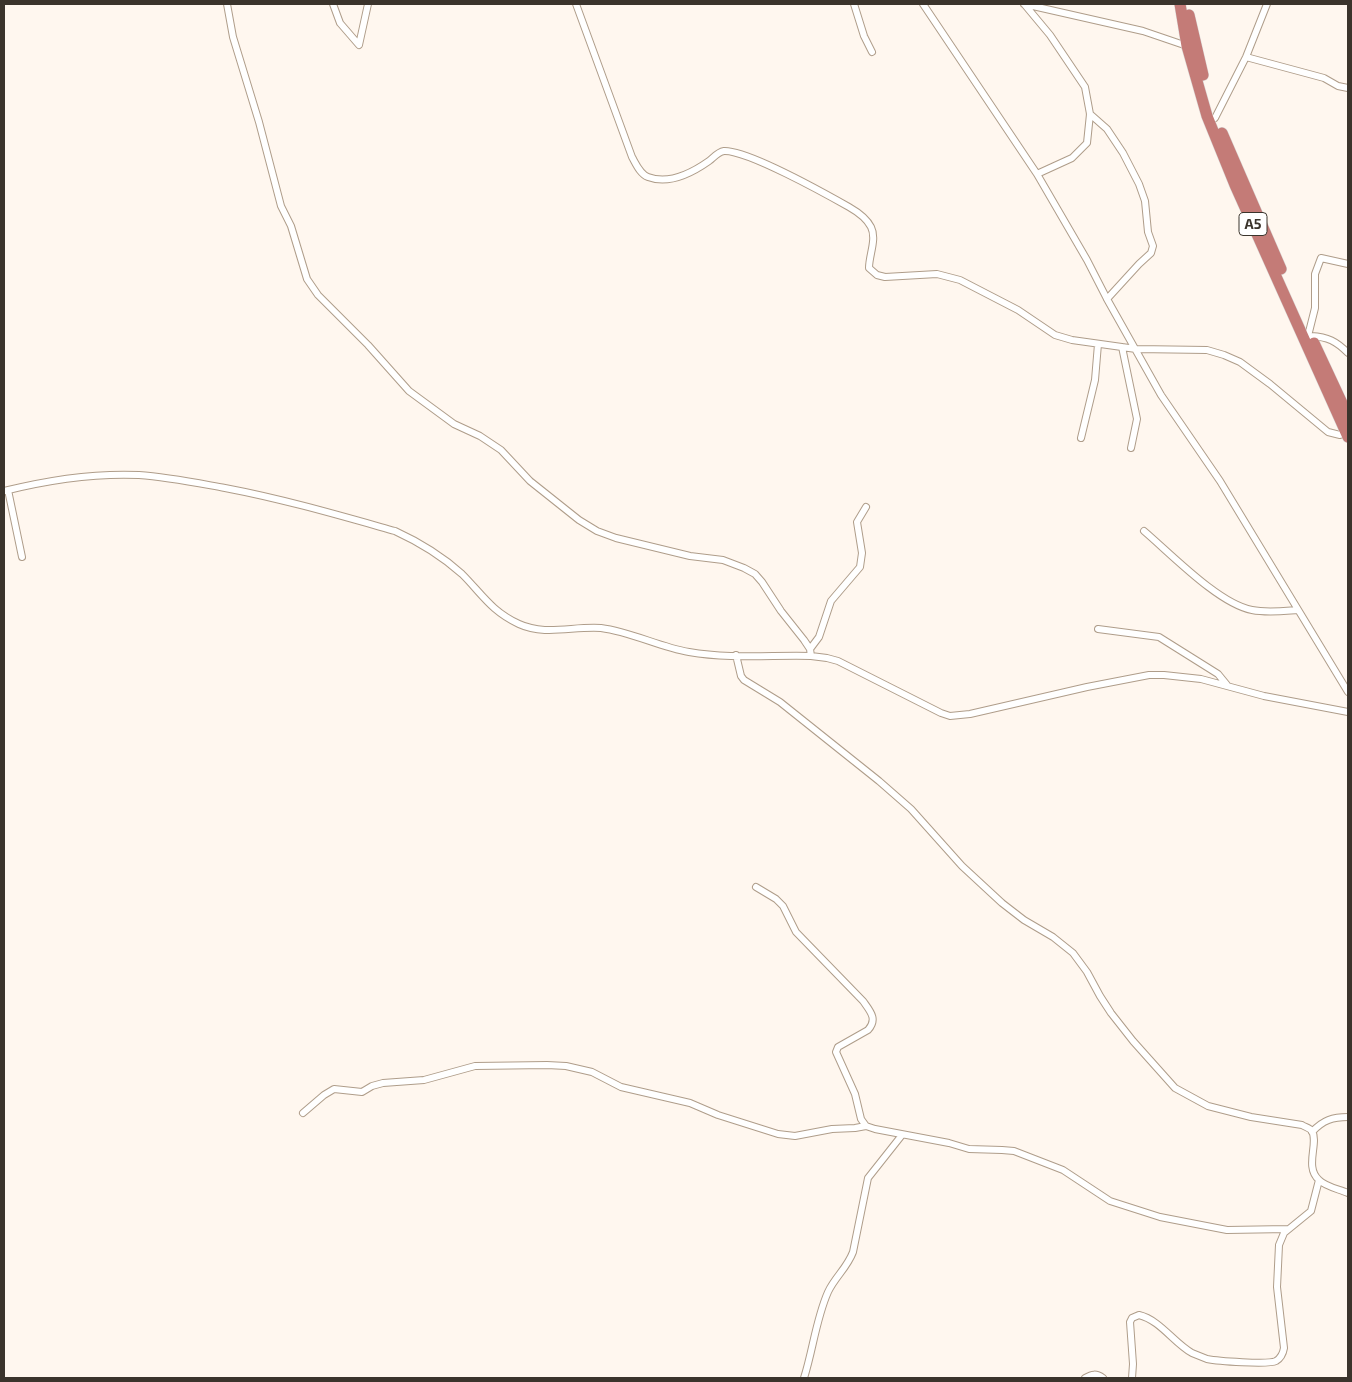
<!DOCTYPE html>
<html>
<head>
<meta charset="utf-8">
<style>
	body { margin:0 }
	#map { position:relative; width:1352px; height:1382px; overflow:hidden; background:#fff7ef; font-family:"Exo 2",sans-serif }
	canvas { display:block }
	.frame { position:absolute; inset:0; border:5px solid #3b342c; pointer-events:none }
</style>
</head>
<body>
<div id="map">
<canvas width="1352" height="1382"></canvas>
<div class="frame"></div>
</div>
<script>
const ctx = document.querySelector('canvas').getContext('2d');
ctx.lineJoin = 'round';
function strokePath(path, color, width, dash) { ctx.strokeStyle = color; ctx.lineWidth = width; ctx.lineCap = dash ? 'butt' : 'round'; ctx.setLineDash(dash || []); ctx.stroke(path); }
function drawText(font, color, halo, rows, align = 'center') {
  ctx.font = font + ' "Exo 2",sans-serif'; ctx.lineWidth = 5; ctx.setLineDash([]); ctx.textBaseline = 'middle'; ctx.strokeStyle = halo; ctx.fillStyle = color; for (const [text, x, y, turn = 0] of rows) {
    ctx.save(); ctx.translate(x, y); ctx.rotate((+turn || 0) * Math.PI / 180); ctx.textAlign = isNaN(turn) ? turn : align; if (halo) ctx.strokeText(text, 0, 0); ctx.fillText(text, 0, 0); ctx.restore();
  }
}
const street = new Path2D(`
	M227 4 233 37 259 122 281 206 291 226 307 279 318 295 368 345 409 391 454 424 480 436 501 450 530 481 579 520 597 531 616 538 690 556 723 560 744 568 755 574 762 582 781 611 804 640 810 649 811 656
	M333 4 340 23 359 45 368 4
	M576 4 632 157C636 164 640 174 648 177 669 185 692 173 709 161 714 157 718 152 724 151 747 150 826 194 849 207 856 211 867 219 871 227 877 239 869 255 869 268L877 275 885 277 937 274 960 280 1018 310 1055 335 1072 340 1136 349 1207 350 1224 355 1240 362 1270 384 1328 432 1340 435 1346 433
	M854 4 864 36 872 52
	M923 4 1037 174 1087 260 1107 299 1161 395 1220 481 1348 692
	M1024 4 1143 31 1187 46
	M1025 5 1050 35 1085 87 1090 114 1087 143 1072 158 1037 174
	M1246 57 1324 78 1338 86 1348 88
	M1090 114 1107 129 1123 153 1139 184 1145 201 1148 232 1153 246 1151 253 1139 264 1107 299
	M1215 118 1246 57 1267 4
	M1309 332 1315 308V274L1321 258 1348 264
	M1311 336C1328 337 1336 341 1348 353
	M1122 347 1137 419 1131 448
	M1081 438 1095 380 1098 344
	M8 490 22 557
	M4 491C48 480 93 473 139 475 168 477 197 483 225 488 283 499 338 515 395 531 419 542 442 556 462 574 482 594 491 611 519 624 545 636 573 626 601 628 632 632 659 647 689 652 729 659 771 655 811 656L827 658 838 661 941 713 950 716 970 714 1087 687 1149 675H1164L1201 679 1264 696 1348 712
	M1144 531C1171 554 1219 604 1252 610 1267 613 1283 611 1298 610
	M1098 629 1159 637 1218 674 1227 685
	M810 649 819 637 831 601 860 567 862 553 857 522 866 507
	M736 655 741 676 744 680 780 702 879 781 911 809 962 866 1002 903 1024 920 1053 937 1073 953 1087 972 1100 996 1111 1013 1133 1041 1175 1088 1208 1106 1251 1117 1302 1125C1305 1127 1310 1128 1312 1131 1319 1143 1304 1167 1319 1180 1326 1187 1339 1189 1348 1193
	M756 887 776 899 783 906 796 932 863 1001C870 1011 878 1019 868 1030L838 1047 836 1052 855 1094 861 1119 866 1126 875 1129 949 1143 969 1149 1002 1150 1014 1151 1063 1170 1110 1201 1160 1217 1227 1230 1288 1229
	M303 1113 324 1095 334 1089 362 1092 372 1086 383 1083 424 1080 475 1066 547 1065 566 1066 592 1072 621 1087 690 1103 718 1115 778 1134 795 1136 832 1129 855 1128 866 1126
	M1312 1132C1323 1120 1333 1117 1348 1117
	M804 1378C813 1350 816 1319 828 1292 835 1277 847 1268 853 1252L868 1178 902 1135
	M1085 1378C1092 1374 1096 1373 1103 1378
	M1132 1378 1133 1364 1130 1322 1132 1318 1139 1315C1160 1320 1174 1343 1192 1353 1197 1355 1202 1357 1207 1359 1217 1361 1268 1365 1276 1361 1281 1358 1283 1354 1284 1348L1277 1287 1279 1245 1284 1233 1311 1211 1319 1180`);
const highway = new Path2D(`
	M1180 4 1187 46 1207 116 1235 185 1348 437
	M1189 15 1203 75
	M1222 133 1281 269
	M1314 343 1348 416`);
const shields = [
	[1253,224,28]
];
const shieldNames = [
	["A5",1253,224]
];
strokePath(street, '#af9d8a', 8);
strokePath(highway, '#d8d6d5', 12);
strokePath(street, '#fff', 6);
strokePath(highway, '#c47b77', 11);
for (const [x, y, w] of shields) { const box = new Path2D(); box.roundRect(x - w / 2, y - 11.5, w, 23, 4); ctx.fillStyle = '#fff'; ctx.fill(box); strokePath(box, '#3b342c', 1); }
drawText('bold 14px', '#3b342c', null, shieldNames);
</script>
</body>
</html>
